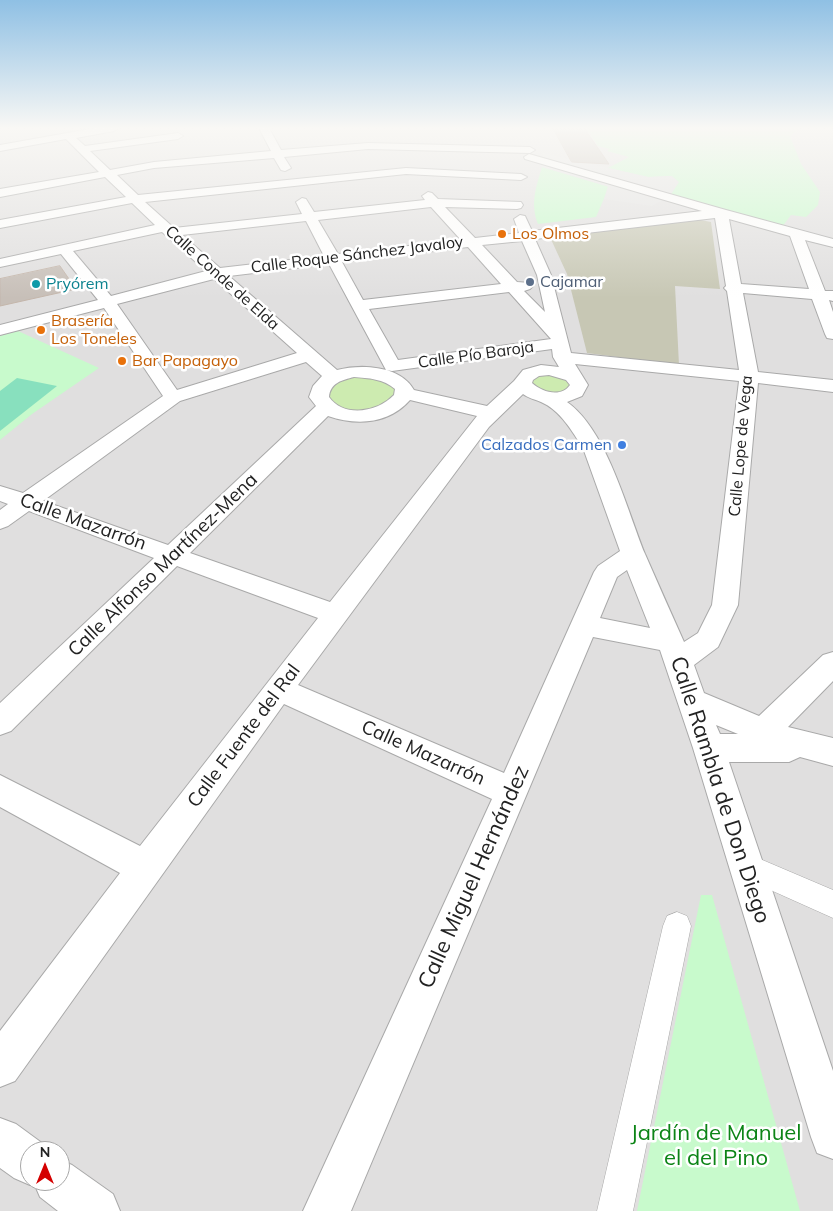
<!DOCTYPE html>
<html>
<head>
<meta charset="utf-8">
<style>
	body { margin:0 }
	#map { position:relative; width:833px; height:1211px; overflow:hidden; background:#f2efe9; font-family:Mulish,sans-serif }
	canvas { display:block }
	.north { position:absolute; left:20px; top:1141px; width:50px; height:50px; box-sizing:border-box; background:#fff; border:1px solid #a7a7a7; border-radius:50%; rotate:0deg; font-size:14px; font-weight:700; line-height:20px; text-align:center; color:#222 }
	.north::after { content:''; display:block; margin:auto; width:18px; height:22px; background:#d40000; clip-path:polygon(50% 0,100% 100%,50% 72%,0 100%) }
</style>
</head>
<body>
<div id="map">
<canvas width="833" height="1211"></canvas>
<div class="north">N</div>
</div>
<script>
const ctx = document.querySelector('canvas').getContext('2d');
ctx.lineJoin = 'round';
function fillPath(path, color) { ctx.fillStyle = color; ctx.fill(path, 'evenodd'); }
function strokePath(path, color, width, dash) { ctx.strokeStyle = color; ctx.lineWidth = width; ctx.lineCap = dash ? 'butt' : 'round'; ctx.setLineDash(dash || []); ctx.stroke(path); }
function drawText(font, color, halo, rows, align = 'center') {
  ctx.font = font + ' Mulish,sans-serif'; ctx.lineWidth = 5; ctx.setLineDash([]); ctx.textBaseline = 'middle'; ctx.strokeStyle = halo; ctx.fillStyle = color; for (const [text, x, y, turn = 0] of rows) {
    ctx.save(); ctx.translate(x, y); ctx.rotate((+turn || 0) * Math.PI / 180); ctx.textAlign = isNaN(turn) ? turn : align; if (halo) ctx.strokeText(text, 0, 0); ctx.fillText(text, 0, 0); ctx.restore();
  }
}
const residential = new Path2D(`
	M0 128H833V1211H0ZM30 1151H60V1181H30Z`);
const construction = new Path2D(`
	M695 219 711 222 720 289 675 286 679 365 587 353 567 274 549 235Z`);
const grass = new Path2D(`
	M541 372 573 381 569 392 541 393 529 380Z
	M374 374 398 388 395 401C366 411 354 418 327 400V388L341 378Z`);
const park = new Path2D(`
	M586 128H800L790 136 801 164 820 192 818 205 806 217 791 215 782 227 670 196 672 176 648 177 608 168 629 157 607 151 610 149 598 146Z
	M542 167 609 187 596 217 538 224C530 204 536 187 542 167Z
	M18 331 99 368 32 414 0 440V336Z
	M701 895H712L800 1211H637Z`);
const pitch = new Path2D(`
	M17 378 57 386 0 431V391Z`);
const parking = new Path2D(`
	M543 153 648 177 672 176 679 182 670 196 652 206 604 199 608 186 542 167Z`);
const building = new Path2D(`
	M553 128H584L609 164 572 162Z
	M60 266 76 289 0 306V279Z`);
const pedestrian = new Path2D(`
	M746 853 833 890V918L737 875 733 866 737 857Z
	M677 912 687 916 691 926 633 1211H597L663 926 667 916Z`);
const minor = new Path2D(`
	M95 128H119L114 131 76 138 85 146 178 133 183 136 178 139 90 151 110 170 154 162 271 151 259 128H269L281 150 368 143 530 147 535 150 530 153 368 149 284 157 291 168 285 171 281 170 274 158 154 168 117 175 138 195 406 168 521 174 527 177 521 180 406 174 145 202 174 228 302 214 296 202 302 198 306 199 314 212 425 200 422 196 428 192 432 193 438 199 521 202 523 205 521 208 517 209 445 207 475 238 519 233 514 219 520 215 525 216 532 231 702 211 525 159 524 157 529 154 726 210 833 239V247L805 240 825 291H833V301L829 300 833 312V339L827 338 825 334 812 299 743 293 758 372 833 380V392L758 383 738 605 718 647 694 665 704 693 759 716 823 655 833 652V681L788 727 833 738V766L800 757 789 762H729L833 1071V1159L817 1153 811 1137 693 748 660 650 593 637 351 1211H303L492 799 284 704 15 1081 0 1087V1031L120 873 0 807V775L140 846 318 618 177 566 11 731 0 735V703L154 558 29 511 8 526 0 529V510L8 504 0 501V486L23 493 163 396 104 308 0 335V325L98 300 61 254 0 267V259L155 225 132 203 0 228V220L126 197 105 177 0 197V189L99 172 66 139 0 151V145ZM431 207 461 240 338 254 318 220ZM715 218 726 286 724 288 727 291 739 370 571 353 551 275 535 239ZM729 219 790 236 809 289 741 284ZM306 221 324 256 220 268 182 235ZM162 232 206 271 111 296 73 251ZM522 241 537 275 545 312 524 291 530 289 533 286 530 283 517 282 482 245ZM468 247 501 284 363 300 342 262ZM329 264 386 370 392 371 552 349 553 357 559 367 541 365 523 370 514 381 487 406 414 390C400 365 361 364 337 370L229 276ZM214 279 297 353 177 390 117 304ZM509 292 551 339 398 360 369 309ZM306 362 322 376 313 386 309 397 316 406 168 545 43 501 180 401ZM575 364 739 381 712 605 698 633 684 642C671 613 658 584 645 554 627 510 607 430 567 402L582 396 588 385ZM549 375 566 380 570 385C561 398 542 392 532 383L533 380 539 376ZM354 377C368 378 384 379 395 389L394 395C378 412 344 418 329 397 330 383 342 380 354 377ZM523 394C528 398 534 399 541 402 560 410 572 431 583 448L620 551 598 566 594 572 504 773 298 685 489 427ZM410 400 477 416 330 602 190 553 328 416C357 426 389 424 410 400ZM627 570 650 628 600 618 617 577ZM716 725 738 734H720Z
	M0 1118 16 1124 46 1146 48 1151H30V1181H60V1160L72 1165 113 1194 120 1211H58L40 1197 34 1183 30 1185 14 1178 0 1168Z`);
const markers = [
	[502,234,5,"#e8710a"],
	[530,282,5,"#5c6f8a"],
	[36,284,5,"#0f9aa8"],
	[41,330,5,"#e8710a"],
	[122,361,5,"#e8710a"],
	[622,445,5,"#3f7fe0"]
];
const farFoodnames = [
	["Los Olmos",512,234],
	["Brasería",51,321],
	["Los Toneles",51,339],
	["Bar Papagayo",132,361]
];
const farStreetnames = [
	["Calle Roque Sánchez Javaloy",357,255,-7],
	["Calle Conde de Elda",222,278,42],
	["Calle Pío Baroja",476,355,-8],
	["Calle Lope de Vega",741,446,-85]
];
const farServicenames = [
	["Cajamar",540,282]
];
const farCulturenames = [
	["Pryórem",46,284]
];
const farShopnames = [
	["Calzados Carmen",612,445]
];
const streetNames = [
	["Calle Mazarrón",83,522,20],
	["Calle Alfonso Martínez-Mena",163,565,-44],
	["Calle Fuente del Ral",244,736,-53],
	["Calle Mazarrón",423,753,24]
];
const nearStreetnames = [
	["Calle Rambla de Don Diego",720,790,72],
	["Calle Miguel Hernández",474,877,-66]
];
const nearParknames = [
	["Jardín de Manuel",716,1133],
	["el del Pino",716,1158]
];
fillPath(residential, '#e0dfdf');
fillPath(construction, '#c7c7b4');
fillPath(grass, '#cdebb0');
fillPath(park, '#c8facc');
fillPath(pitch, '#88e0be');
fillPath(parking, '#e2e2e2');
fillPath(building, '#c7bfb8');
strokePath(building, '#c4b6ab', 1);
strokePath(pedestrian, '#a9a9a9', 1);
strokePath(minor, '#a9a9a9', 2);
fillPath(pedestrian, '#fff');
fillPath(minor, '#fff');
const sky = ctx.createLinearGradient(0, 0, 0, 298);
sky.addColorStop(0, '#8fc0e4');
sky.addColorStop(0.43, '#f9f8f5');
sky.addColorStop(1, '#f9f8f500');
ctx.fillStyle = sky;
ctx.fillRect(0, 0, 833, 298);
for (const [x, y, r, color] of markers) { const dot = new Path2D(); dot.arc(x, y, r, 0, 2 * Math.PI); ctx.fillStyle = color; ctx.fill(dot); strokePath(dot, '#fff', 2); }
drawText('16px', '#c56008', '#fff', farFoodnames, 'left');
drawText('16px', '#222', '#fff', farStreetnames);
drawText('16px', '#4e5e75', '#fff', farServicenames, 'left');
drawText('16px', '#0d838f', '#fff', farCulturenames, 'left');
drawText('16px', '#366cbe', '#fff', farShopnames, 'right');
drawText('19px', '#222', '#fff', streetNames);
drawText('22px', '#222', '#fff', nearStreetnames);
drawText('22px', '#0c8416', '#fff', nearParknames);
</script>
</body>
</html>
